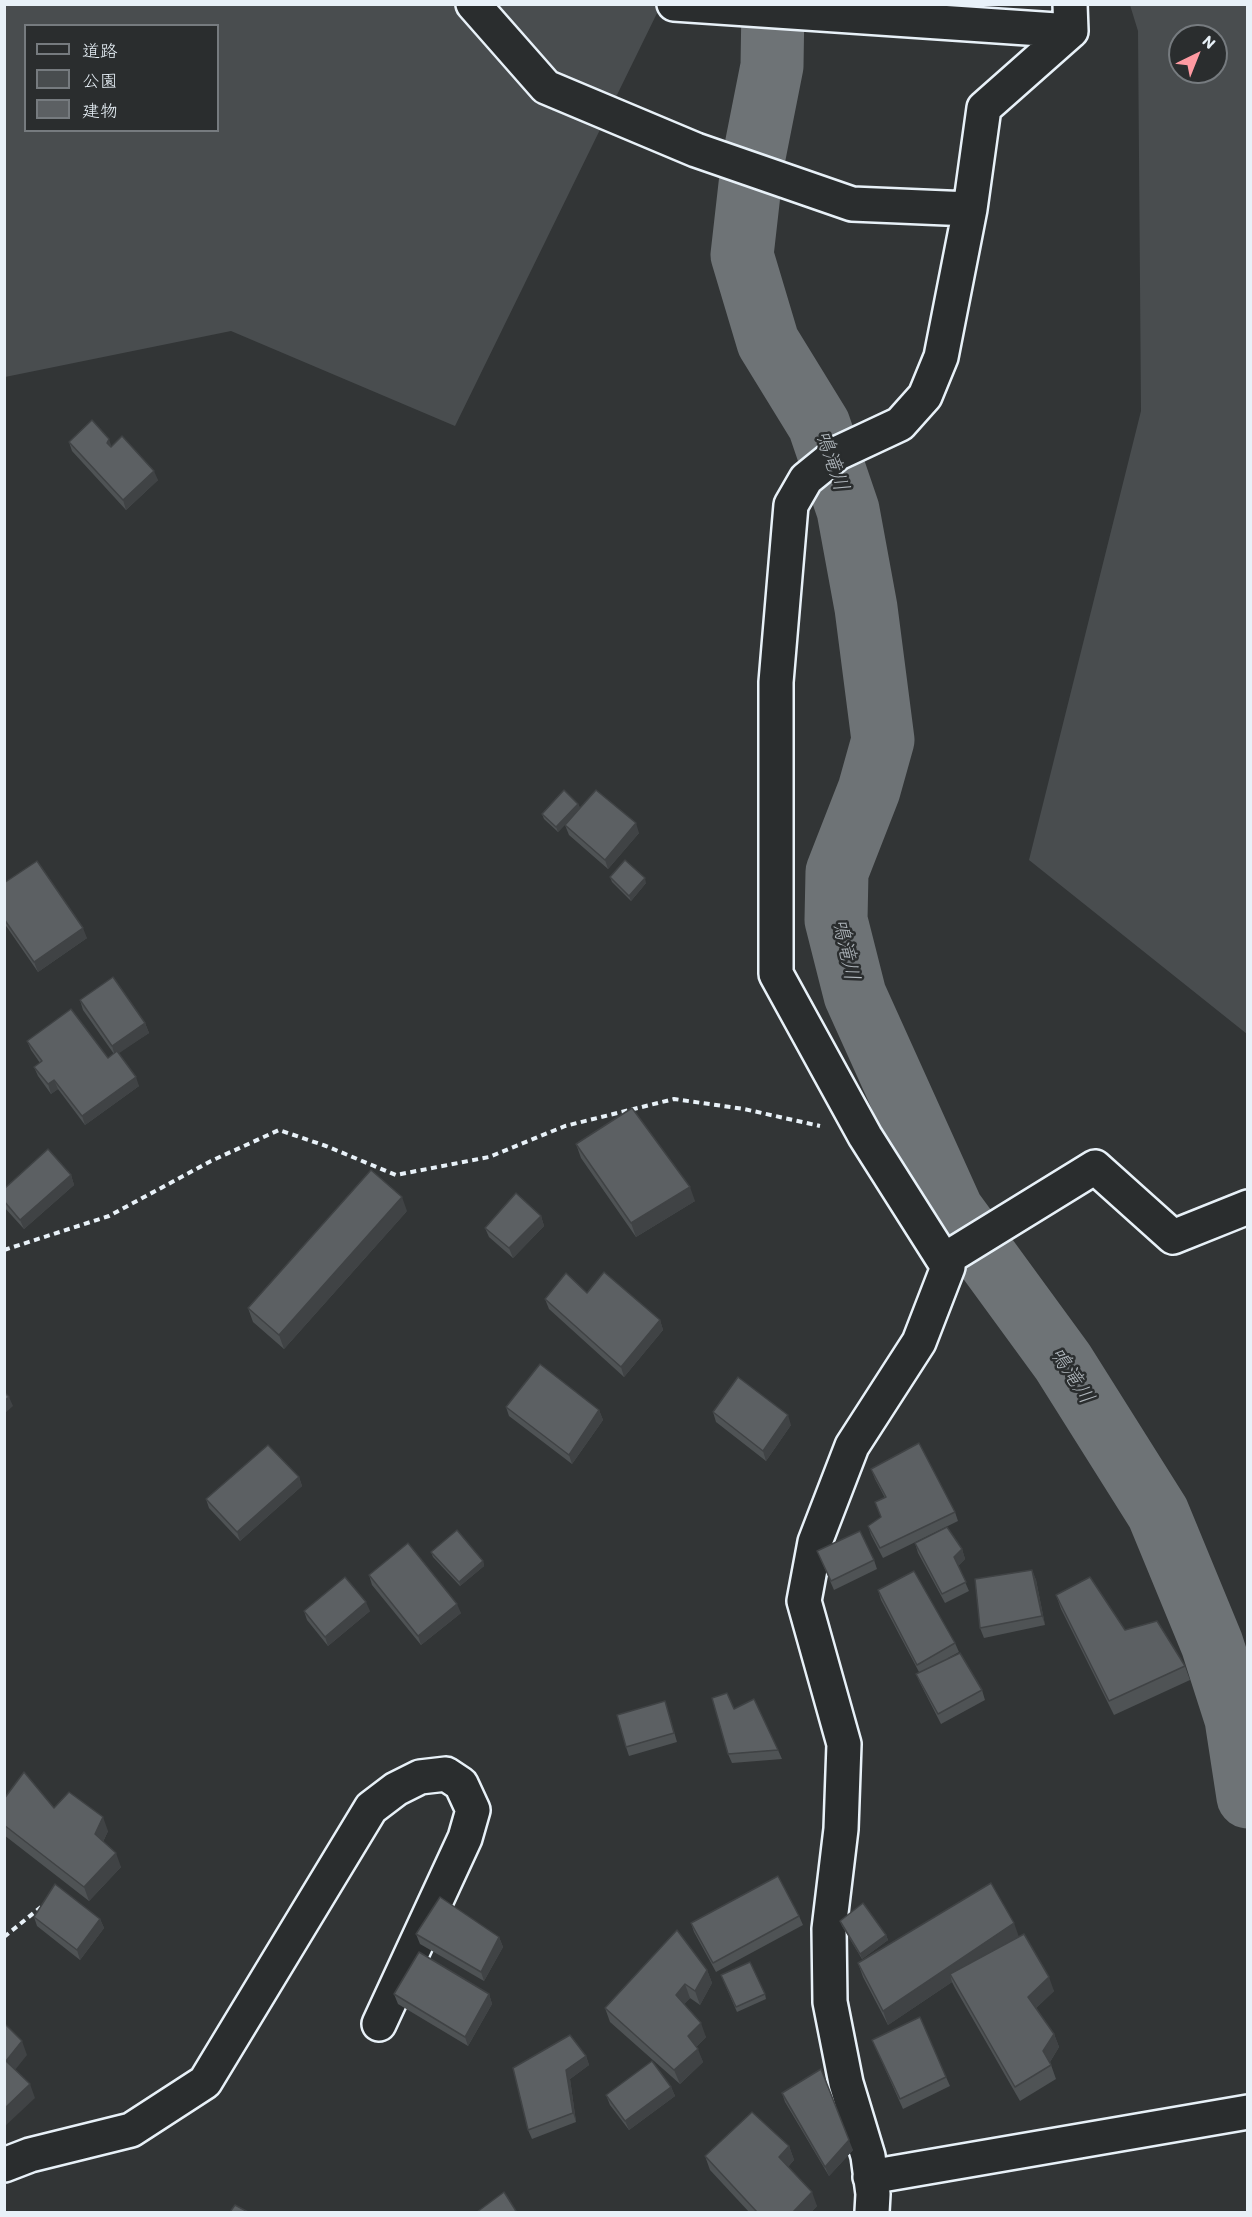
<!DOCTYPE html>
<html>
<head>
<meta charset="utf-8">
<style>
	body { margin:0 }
	#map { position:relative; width:1252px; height:2217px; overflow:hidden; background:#323536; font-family:Itim,"Klee One",sans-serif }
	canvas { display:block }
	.frame { position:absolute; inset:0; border:6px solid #e8f1f8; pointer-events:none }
	.legend { position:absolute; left:24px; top:24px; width:195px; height:108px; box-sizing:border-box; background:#2a2d2e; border:2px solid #767b7f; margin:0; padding:8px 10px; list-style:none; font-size:18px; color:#e8f1f8 }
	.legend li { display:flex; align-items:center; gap:12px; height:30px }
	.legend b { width:30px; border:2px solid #767b7f }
	.north { position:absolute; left:1168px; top:24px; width:60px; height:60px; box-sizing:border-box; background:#2a2d2e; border:2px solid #767b7f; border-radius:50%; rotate:43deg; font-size:16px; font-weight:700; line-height:24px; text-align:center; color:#e8f1f8 }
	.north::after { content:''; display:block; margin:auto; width:21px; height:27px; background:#ff9aa2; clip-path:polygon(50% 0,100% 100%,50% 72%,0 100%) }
</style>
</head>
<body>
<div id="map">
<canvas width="1252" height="2217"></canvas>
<div class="frame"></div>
<ul class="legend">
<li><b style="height:8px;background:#2a2d2e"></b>道路</li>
<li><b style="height:16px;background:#494d4f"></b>公園</li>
<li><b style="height:16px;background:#5c6063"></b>建物</li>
</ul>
<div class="north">N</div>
</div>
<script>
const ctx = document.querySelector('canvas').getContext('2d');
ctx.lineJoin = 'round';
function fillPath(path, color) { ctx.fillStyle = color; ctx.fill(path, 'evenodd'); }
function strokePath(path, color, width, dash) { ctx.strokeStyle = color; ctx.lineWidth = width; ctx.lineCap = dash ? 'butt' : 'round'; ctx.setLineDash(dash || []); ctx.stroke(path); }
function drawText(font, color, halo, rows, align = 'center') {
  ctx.font = font + ' Itim,"Klee One",sans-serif'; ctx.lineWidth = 5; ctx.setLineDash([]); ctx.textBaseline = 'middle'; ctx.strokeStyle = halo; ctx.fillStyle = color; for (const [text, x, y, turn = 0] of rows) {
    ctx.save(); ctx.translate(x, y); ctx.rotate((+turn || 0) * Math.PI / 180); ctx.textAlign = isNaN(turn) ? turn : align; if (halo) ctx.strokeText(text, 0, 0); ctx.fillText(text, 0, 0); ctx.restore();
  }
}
const green = new Path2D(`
	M5 5H661L455 426 231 331 5 377ZM26 26H218V130H26Z
	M1130 5H1247V1034L1029 860 1141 411 1138 31ZM1180 36H1216V72H1180Z`);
const river = new Path2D(`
	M773 4 772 66 752 167 742 255 768 342 819 425 848 510 866 608 883 740 869 790 837 872 836 920 855 995 952 1210 1063 1362 1158 1513 1212 1644 1236 1719 1248 1797`);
const path = new Path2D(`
	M4 1250 109 1216 211 1161 279 1130 326 1146 396 1175 489 1157 565 1126 674 1099 744 1109 820 1126
	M4 1937 41 1907`);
const minor = new Path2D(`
	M473 4 546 87 696 150 852 204 970 209
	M674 4 1071 31
	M944 1260 1095 1167 1173 1237 1248 1207
	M4 2165 30 2155 131 2130 205 2082 371 1808 396 1789 420 1777 446 1774 461 1784 473 1810 465 1838 379 2024
	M870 2177 1248 2112
	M872 2212 873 2194 868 2156 846 2083 830 2002 829 1929 841 1829 844 1744 804 1601 815 1542 852 1446 919 1342 948 1267 865 1136 776 974V682L791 505 806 479 838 453 900 424 925 396 941 357 970 209 984 108 1071 31 1070 4`);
const wall = new Path2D(`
	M69 442 158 480 126 510 72 451Z
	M578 804 580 808 639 833 608 869 569 835 565 825 577 812 558 832 544 819 542 814Z
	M610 877 646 883 631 901 612 882Z
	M4 883 87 938 38 972 4 923Z
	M80 1000 145 1023 149 1033 118 1053 139 1086 85 1125 58 1089 51 1094 38 1076 34 1067 40 1063 31 1050 27 1041 108 1058 114 1054 83 1010Z
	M576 1144 695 1201 636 1237 581 1158Z
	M71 1175 74 1185 24 1229 4 1207V1189Z
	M407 1211 284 1349 253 1322 248 1308Z
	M541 1216 544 1226 513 1258 489 1237 485 1228Z
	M587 1293 660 1320 663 1330 624 1377 549 1309 545 1299Z
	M506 1407 599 1410 603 1420 572 1464 509 1416Z
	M713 1412 791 1425 766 1461 716 1422Z
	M871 1469 955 1512 958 1521 883 1558 871 1535 868 1526 881 1517 885 1498 875 1479Z
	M299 1477 302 1486 240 1541 209 1508 206 1499Z
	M915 1543 962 1549 965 1559 958 1566 969 1591 945 1603 918 1553Z
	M817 1551 874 1560 877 1569 834 1590Z
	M431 1552 483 1561 484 1566 460 1586 433 1557Z
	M1032 1570 1036 1580 1045 1625 984 1638 980 1628Z
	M369 1575 461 1613 421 1645 372 1585Z
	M878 1590 955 1643 959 1652 948 1658 982 1690 985 1700 941 1724 920 1683 916 1674 919 1672 881 1600Z
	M1056 1595 1125 1630 1185 1666 1190 1680 1114 1715 1061 1609Z
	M304 1611H370L328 1646 307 1620Z
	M665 1701 677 1742 629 1756 626 1747Z
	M778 1750 782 1759 732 1763 728 1754Z
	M4 1799 54 1808 108 1831 103 1842 121 1867 89 1901 4 1835Z
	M799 1916 803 1925 716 1972 694 1932 691 1923Z
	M34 1917 100 1919 104 1928 80 1960 37 1926Z
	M840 1921 886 1935 888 1940 862 1959 842 1926Z
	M416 1934 499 1937 503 1947 484 1981 420 1944Z
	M1019 1937 1054 1991 1036 2008 1054 2034 1059 2047 1050 2062 1056 2079 1020 2101 955 1988 952 1982 888 2025 863 1977 858 1963Z
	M707 1970 712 1983 700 2005 690 1998 684 2004 706 2037 696 2047 703 2062 680 2084 610 2022 605 2008Z
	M723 1980 765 1994 766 1999 737 2012Z
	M394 1994H489L492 2004 468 2046 398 2004Z
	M872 2040 946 2077 950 2086 903 2109Z
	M586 2056 589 2065 570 2079 576 2122 532 2139 528 2130Z
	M671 2087 675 2096 629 2130 610 2105 606 2095Z
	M782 2093 853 2150 829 2176 785 2102Z
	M789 2146 794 2160 788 2167 817 2206 811 2212H749L710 2170 705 2156Z`);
const shadedWall = new Path2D(`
	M109 439 112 448 107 443Z
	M154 471 158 480 126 510 123 500Z
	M578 804 580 808 558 832 556 827Z
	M636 823 639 833 608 869 605 860Z
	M645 878 646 883 631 901 629 896Z
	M83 928 87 938 38 972 34 962Z
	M145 1023 149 1033 115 1056 112 1046Z
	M136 1077 139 1086 85 1125 82 1116Z
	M54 1080 58 1089 51 1094 48 1084Z
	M71 1175 74 1185 24 1229 20 1220Z
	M690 1187 695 1201 636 1237 631 1223Z
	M402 1197 407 1211 284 1349 279 1335Z
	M541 1216 544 1226 513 1258 509 1248Z
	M660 1320 663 1330 624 1377 621 1367Z
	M9 1397 13 1406 4 1414V1401Z
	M599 1410 603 1420 572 1464 569 1455Z
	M788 1415 791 1425 766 1461 763 1451Z
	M299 1477 302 1486 240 1541 237 1532Z
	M962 1549 965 1559 958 1566 954 1557Z
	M483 1561 484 1566 460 1586 459 1582Z
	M1032 1570 1036 1580 1045 1625 1042 1616Z
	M366 1602 370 1611 328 1646 325 1637Z
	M457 1604 461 1613 421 1645 418 1636Z
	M103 1817 108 1831 100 1848 95 1834Z
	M116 1853 121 1867 89 1901 84 1887Z
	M100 1919 104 1928 80 1960 77 1950Z
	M1014 1923 1019 1937 950 1974 952 1982 888 2025 883 2011Z
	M886 1935 888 1940 862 1959 860 1954Z
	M499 1937 503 1947 484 1981 481 1972Z
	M707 1970 712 1983 700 2005 695 1991Z
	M1049 1977 1054 1991 1033 2011 1028 1997Z
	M685 1984 690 1998 681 2008 676 1995Z
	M489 1994 492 2004 468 2046 465 2037Z
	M701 2023 706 2037 693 2050 688 2036Z
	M1054 2034 1059 2047 1048 2065 1043 2051Z
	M22 2041 27 2055 11 2075 6 2061Z
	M698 2049 703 2062 680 2084 674 2070Z
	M586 2056 589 2065 570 2079 576 2122 573 2113 566 2070Z
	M30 2084 35 2098 4 2127V2109Z
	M671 2087 675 2096 629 2130 625 2121Z
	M849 2140 853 2150 829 2176 825 2167Z
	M789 2146 794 2160 784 2171 779 2157Z
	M812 2192 817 2206 811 2212H793Z`);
const building = new Path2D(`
	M92 420 109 439 107 443 111 447 122 436 154 471 123 500 69 442Z
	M564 790 578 804 556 827 542 814Z
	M596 790 636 823 605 860 565 825Z
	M625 860 645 878 629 896 610 877Z
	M37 861 83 928 34 962 4 919V883Z
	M113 977 145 1023 112 1046 80 1000Z
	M71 1009 108 1058 117 1051 136 1077 82 1116 54 1080 48 1084 34 1067 42 1061 27 1041Z
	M632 1108 690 1187 631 1223 576 1144Z
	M48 1149 71 1175 20 1220 4 1201V1189Z
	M371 1170 402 1197 279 1335 248 1308Z
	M516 1193 541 1216 509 1248 485 1228Z
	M604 1272 660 1320 621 1367 545 1299 566 1273 587 1293Z
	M540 1364 599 1410 569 1455 506 1407Z
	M738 1377 788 1415 763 1451 713 1412Z
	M4 1392 9 1397 4 1401Z
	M919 1443 955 1512 880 1548 868 1526 881 1517 875 1502 886 1497 871 1469Z
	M268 1445 299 1477 237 1532 206 1499Z
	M947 1527 962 1549 954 1557 966 1582 942 1594 915 1543Z
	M457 1530 483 1561 459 1582 431 1552Z
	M860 1531 874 1560 831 1581 817 1551Z
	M408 1543 457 1604 418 1636 369 1575Z
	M1032 1570 1042 1616 980 1628 975 1579Z
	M914 1571 955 1643 917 1665 878 1590Z
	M345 1577 366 1602 325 1637 304 1611Z
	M1090 1577 1125 1630 1157 1621 1185 1666 1109 1701 1056 1595Z
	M960 1653 982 1690 938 1714 916 1674Z
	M727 1693 734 1709 754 1699 778 1750 728 1754 712 1698Z
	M665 1701 674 1733 626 1747 617 1715Z
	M24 1772 54 1808 69 1792 103 1817 95 1834 116 1853 84 1887 4 1825V1799Z
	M778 1876 799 1916 713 1963 691 1923Z
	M991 1883 1014 1923 883 2011 858 1963Z
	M55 1884 100 1919 77 1950 34 1917Z
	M440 1897 499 1937 481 1972 416 1934Z
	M863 1903 886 1935 860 1954 840 1921Z
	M677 1930 707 1970 695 1991 685 1984 676 1995 701 2023 688 2036 698 2049 674 2070 605 2008Z
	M1024 1934 1049 1977 1028 1997 1054 2034 1043 2051 1051 2065 1015 2087 950 1974Z
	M419 1952 489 1994 465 2037 394 1994Z
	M750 1962 765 1994 736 2007 721 1975Z
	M920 2017 946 2077 900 2099 872 2040Z
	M4 2023 22 2041 6 2061 30 2084 4 2109Z
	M570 2035 586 2056 566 2070 573 2113 528 2130 513 2068Z
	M652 2061 671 2087 625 2121 606 2095Z
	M821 2069 849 2140 825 2167 782 2093Z
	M752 2112 789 2146 779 2157 812 2192 793 2212H757L705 2156Z
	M504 2192 516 2211 514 2212H477Z
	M235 2205 248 2212H230Z`);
const waterNames = [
	["鳴滝川",831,461,71],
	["鳴滝川",845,950,78],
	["鳴滝川",1071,1376,57]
];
fillPath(green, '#494d4f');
strokePath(river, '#6e7376', 63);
strokePath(minor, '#e8f1f8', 38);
strokePath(path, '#e8f1f8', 4, [6, 4.5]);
strokePath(minor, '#2a2d2e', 33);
fillPath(wall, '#4f5355');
fillPath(shadedWall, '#404345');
fillPath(building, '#5c6063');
strokePath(building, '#404345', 1.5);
drawText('italic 21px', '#b1b8be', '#2a2d2e', waterNames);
</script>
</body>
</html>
